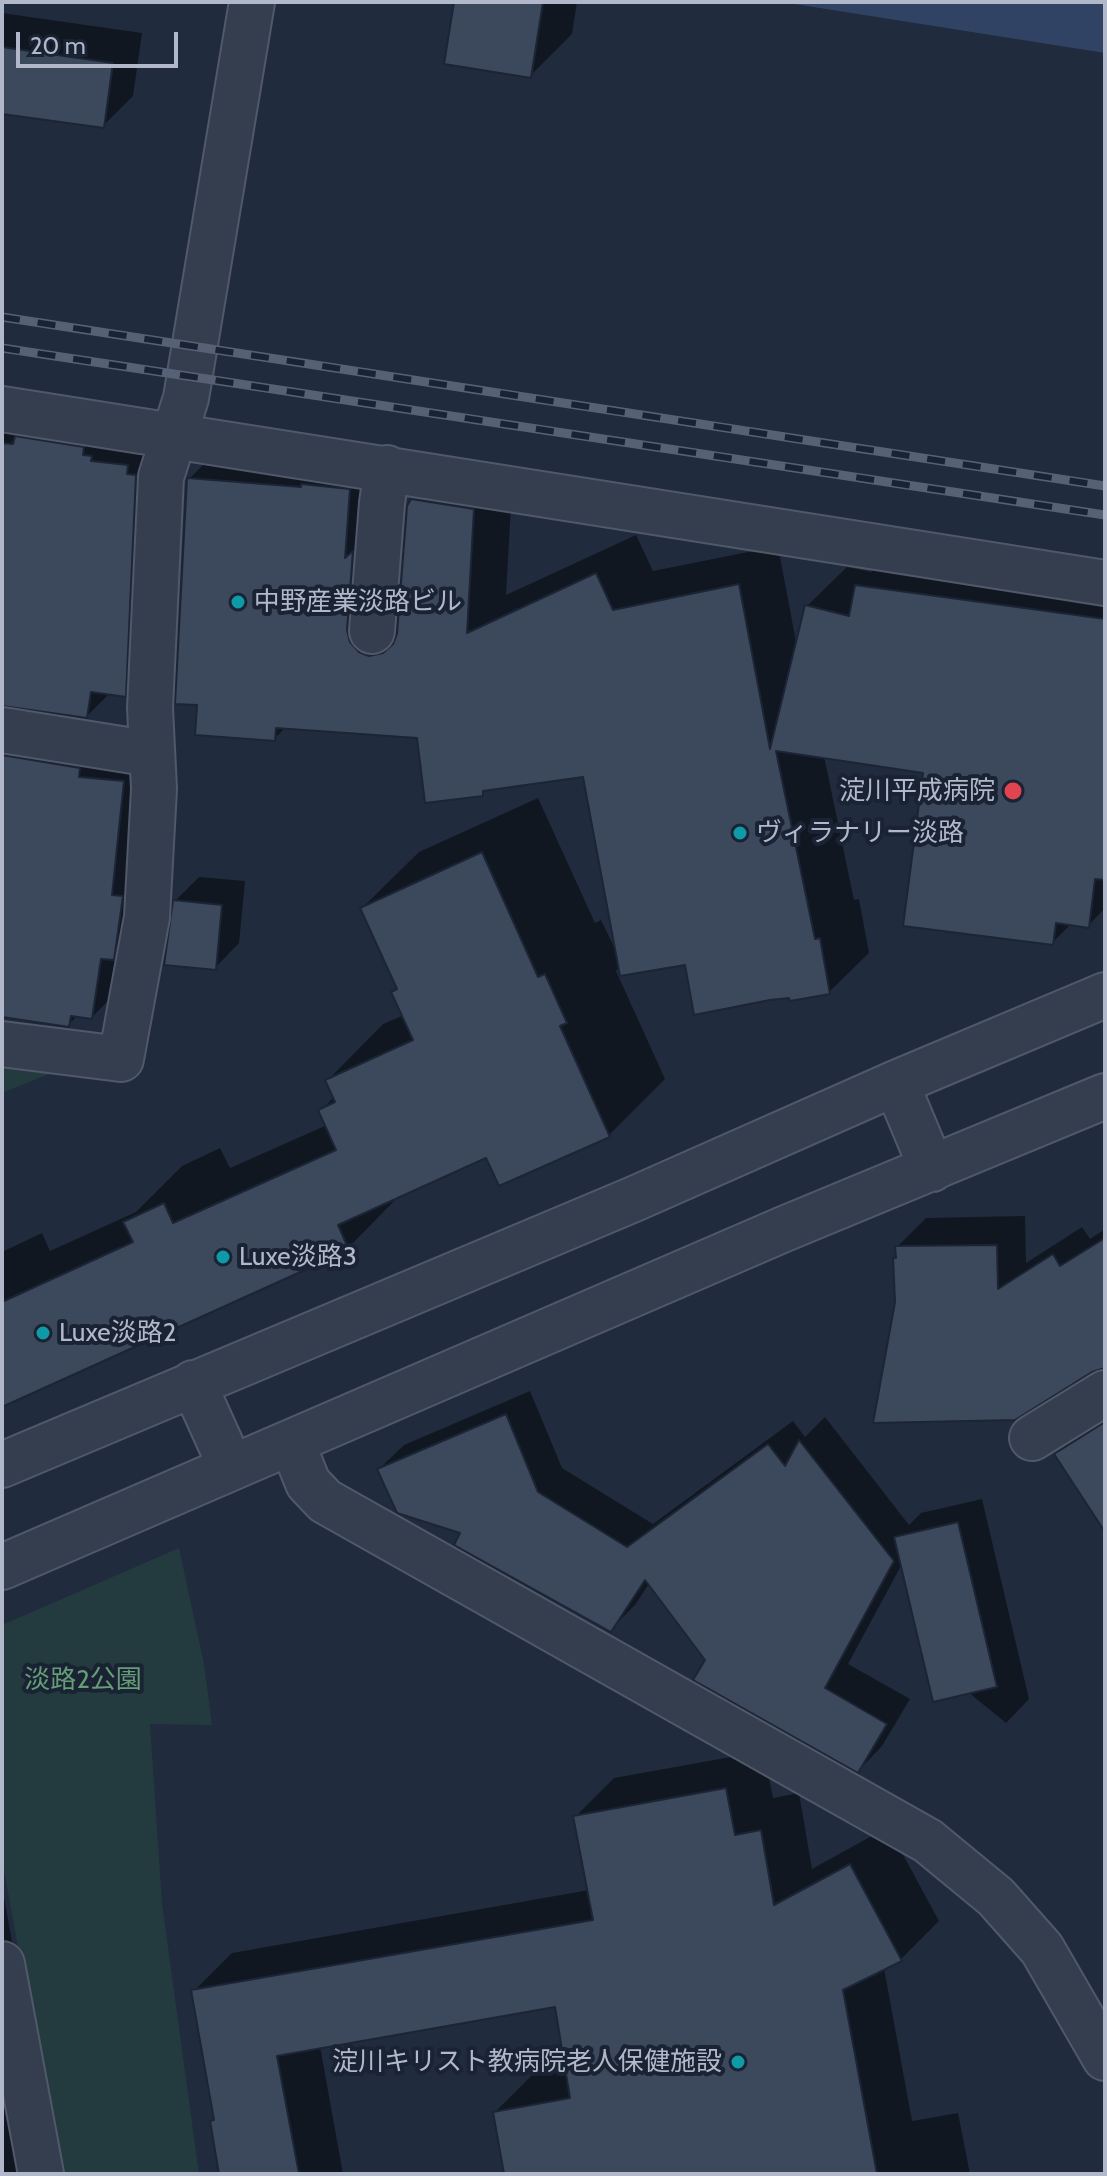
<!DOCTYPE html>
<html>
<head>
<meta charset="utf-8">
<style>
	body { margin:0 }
	#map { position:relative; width:1107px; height:2176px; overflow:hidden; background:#212b3e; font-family:Cabin,sans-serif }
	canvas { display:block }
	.frame { position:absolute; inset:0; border:4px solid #b1b8c9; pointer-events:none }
	.scale { position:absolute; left:16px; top:32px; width:162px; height:36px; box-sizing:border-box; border:4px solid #b1b8c9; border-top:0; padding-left:10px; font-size:24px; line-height:28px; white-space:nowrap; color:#b1b8c9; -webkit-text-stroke:6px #1a2333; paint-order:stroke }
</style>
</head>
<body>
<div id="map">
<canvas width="1107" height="2176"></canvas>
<div class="frame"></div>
<div class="scale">20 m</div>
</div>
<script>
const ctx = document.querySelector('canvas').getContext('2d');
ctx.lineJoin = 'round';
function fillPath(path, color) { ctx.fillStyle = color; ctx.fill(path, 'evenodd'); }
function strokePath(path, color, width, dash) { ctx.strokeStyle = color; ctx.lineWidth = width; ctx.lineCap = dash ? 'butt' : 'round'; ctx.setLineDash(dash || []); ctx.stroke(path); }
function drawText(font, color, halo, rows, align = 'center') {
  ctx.font = font + ' Cabin,"Noto Sans JP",sans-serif'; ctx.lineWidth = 8; ctx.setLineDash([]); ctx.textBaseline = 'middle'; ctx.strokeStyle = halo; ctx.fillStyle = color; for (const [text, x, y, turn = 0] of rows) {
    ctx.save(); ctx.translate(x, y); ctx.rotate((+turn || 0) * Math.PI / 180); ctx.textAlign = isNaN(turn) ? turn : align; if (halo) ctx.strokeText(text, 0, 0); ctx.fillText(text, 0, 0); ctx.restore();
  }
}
const green = new Path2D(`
	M2 1066 54 1072 2 1093Z
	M179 1548 204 1664 212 1725 150 1724 162 1903 199 2174H59L2 1859V1625Z`);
const water = new Path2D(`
	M782 2H1105V53Z`);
const shadow = new Path2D(`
	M456 2H577L572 34 530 76Z
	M2 13 142 33 133 96 103 126 3 112 2 117Z
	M2 397 156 437 154 666 125 695 110 693 87 716 7 703 8 710 152 753 121 988 92 1017 78 1015 68 1025 2 1011Z
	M228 440 389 450V603L400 615 413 501 453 461 513 470 506 595 636 535 653 571 778 546 797 647 807 606 847 567 871 572 897 546 1105 575V908L1088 926 1072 923 1052 943 925 771 824 756 854 900 859 899 869 953 829 992 791 995 686 963 620 967 616 971 665 1079 609 1135 487 1155 402 1193 348 1248 2 1405V1252L42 1233 50 1251 136 1212 182 1166 220 1148 230 1168 327 1125 320 1111 334 1097 327 1081 383 1024 404 1015 393 993 398 987 362 908 419 852 538 798 595 923 601 920 616 951 584 775 488 788 482 794 419 736 286 727 274 739 199 703 189 479Z
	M199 877 245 881 239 943 215 968 175 901Z
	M1025 1216 1026 1263 1082 1227 1090 1239 1105 1229V1363L897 1302 895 1259 898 1256 897 1247 926 1218Z
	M530 1391 562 1468 653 1524 793 1421 805 1437 825 1417 909 1525 921 1513 982 1499 1029 1699 1006 1723 968 1692 902 1564 848 1664 910 1699 882 1746 858 1771 707 1660 650 1582 635 1605 610 1630 463 1532 379 1469 404 1445Z
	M1105 1415V1529L1057 1454 1081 1430Z
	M764 1751 773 1798 799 1793 812 1869 888 1827 939 1921 901 1959 884 1968 912 2121 958 2113 970 2174H506L495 2112 533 2074 567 2068 556 2004 320 2046 343 2174H221L212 2122 216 2118 194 1991 232 1953 589 1890 576 1816 614 1778Z
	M2 1886 48 2142 17 2174H2Z`);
const building = new Path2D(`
	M454 2H543L531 78 444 64Z
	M2 47 113 63 104 128 2 114Z
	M15 436 84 447 83 455 92 456 91 461 128 465 127 474 136 475 126 697 91 692 87 718 2 706V443L13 444Z
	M187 478 301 487V484L350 489 345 558 353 551 347 630 350 642 359 652 369 656 383 653 393 644 397 634 407 506 411 499 474 509 467 633 596 573 613 610 739 584 770 749 805 605 849 616 855 585 1105 619V880L1095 879 1089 928 1056 923 1053 945 903 926 923 773 776 751 815 939 820 938 830 994 790 1001 789 998 770 1000 694 1015 685 965 620 976 583 777 483 791V796L425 803 417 738 276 728 275 741 195 735 197 705 175 704Z
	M2 755 80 768 79 777 124 781 112 895 123 896 114 960 101 959 92 1019 71 1016 69 1027 2 1017Z
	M482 852 538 977 545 974 567 1023 560 1026 610 1137 499 1186 486 1158 338 1225 349 1250 2 1407V1302L133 1242 123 1222 164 1203 173 1223 336 1150 318 1110 335 1102 325 1080 413 1040 391 992 397 989 360 908Z
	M173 900 222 905 216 970 164 965Z
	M1105 1238V1368L1092 1372 1015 1420 873 1423 895 1302 893 1258H896L895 1246 997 1245 998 1289 1053 1254 1060 1266Z
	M506 1414 538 1492 627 1547 768 1444 785 1466 799 1440 894 1561 825 1688 887 1724 858 1773 693 1680 705 1660 645 1580 611 1632 454 1545 460 1533 397 1513 377 1469Z
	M1105 1422V1532L1054 1454Z
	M958 1522 997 1687 933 1702 894 1537Z
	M726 1788 735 1835 761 1830 774 1905 850 1864 902 1961 843 1990 877 2174H504L493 2112 570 2098 555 2007 277 2056 299 2174H219L210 2121 214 2120 191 1990 593 1920 573 1816Z`);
const minor = new Path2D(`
	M2 409 1105 583
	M372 631 382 503 387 468
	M2 730 152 754
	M2 1044 121 1059 147 917 154 789 150 708 161 477 186 398 252 2
	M896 1083 932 1169
	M193 1383 231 1467
	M1032 1438 1105 1393
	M292 1443 308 1483 325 1501 928 1841 996 1897 1042 1949 1105 2058
	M2 1465 634 1199 896 1083 1105 995
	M2 1567 784 1229 1105 1096
	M2 1964 41 2174`);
const rail = new Path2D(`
	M2 317 1105 486
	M2 348 1105 515`);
const markers = [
	[238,602,8,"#0f9aa8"],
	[1013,791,10,"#e0444e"],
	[740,833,8,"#0f9aa8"],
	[223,1257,8,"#0f9aa8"],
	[43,1333,8,"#0f9aa8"],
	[738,2062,8,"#0f9aa8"]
];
const poiNames = [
	["中野産業淡路ビル",254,602],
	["淀川平成病院",995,791,"right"],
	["ヴィラナリー淡路",756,833],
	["Luxe淡路3",239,1257],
	["Luxe淡路2",59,1333],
	["淀川キリスト教病院老人保健施設",722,2062,"right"]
];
const parkNames = [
	["淡路2公園",83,1680]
];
fillPath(green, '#233a3f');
fillPath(water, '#314365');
fillPath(shadow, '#0007');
fillPath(building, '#3c495d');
strokePath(building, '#1c2535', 2);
strokePath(minor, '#505869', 48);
strokePath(minor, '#353e4e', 44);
strokePath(rail, '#576175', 9);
strokePath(rail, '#1a2333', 6, [18]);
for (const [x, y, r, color] of markers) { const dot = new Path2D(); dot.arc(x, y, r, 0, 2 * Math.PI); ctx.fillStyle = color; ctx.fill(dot); strokePath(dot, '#1a2333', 3); }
drawText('26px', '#b1b8c9', '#1a2333', poiNames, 'left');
drawText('26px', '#659d76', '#1a2333', parkNames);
</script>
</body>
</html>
